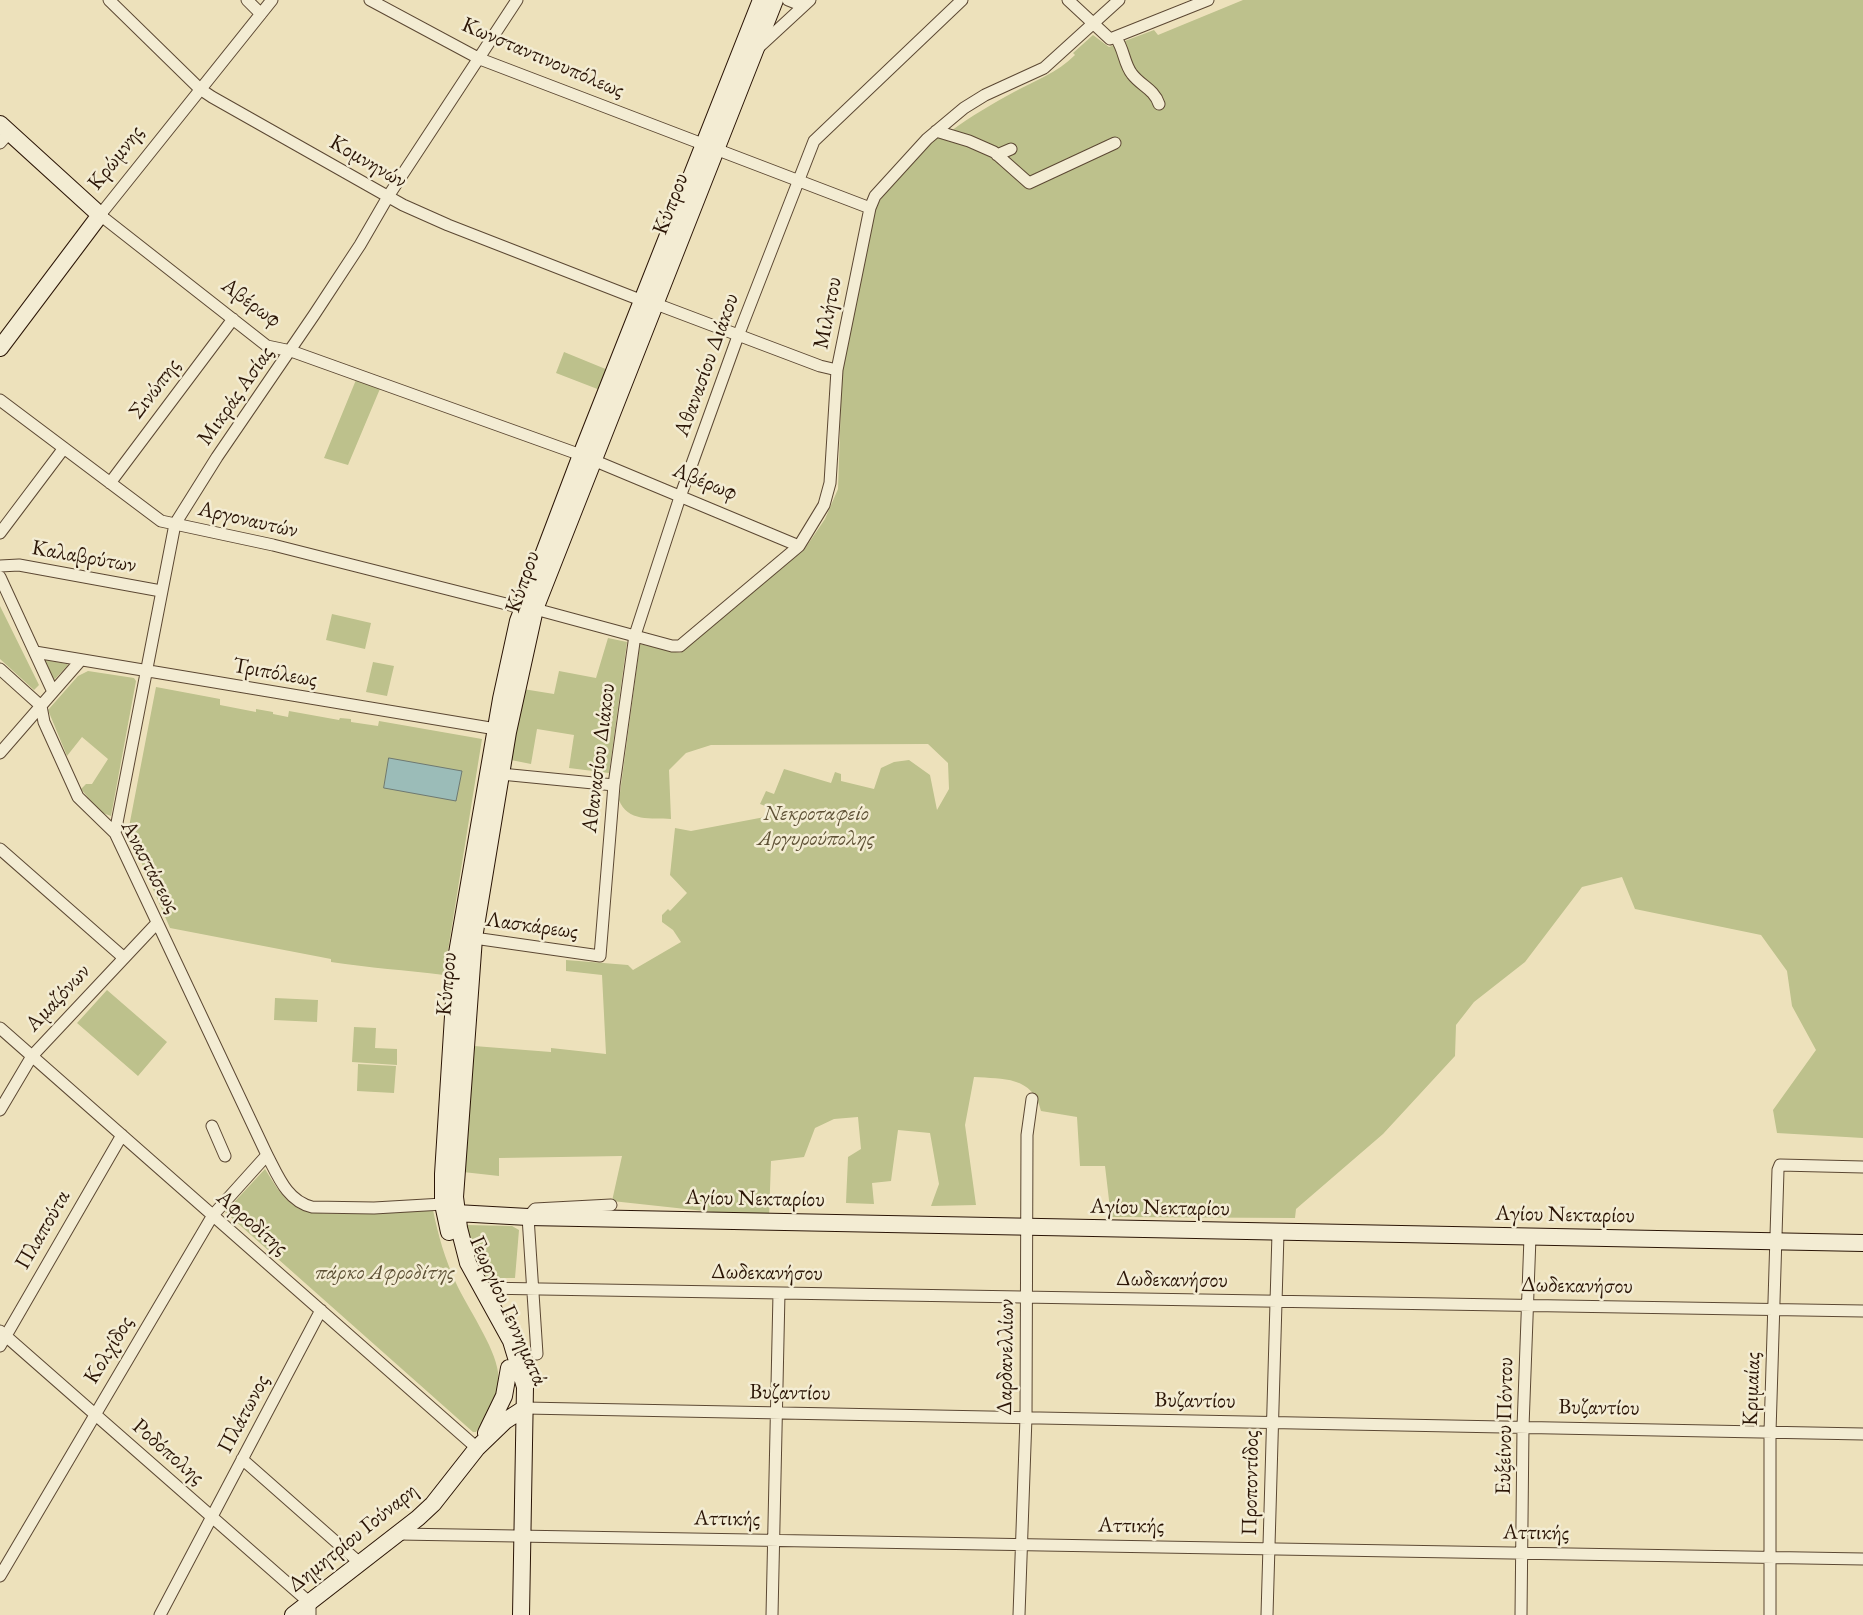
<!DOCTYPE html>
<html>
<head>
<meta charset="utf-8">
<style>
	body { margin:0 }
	canvas { display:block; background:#ede1bb }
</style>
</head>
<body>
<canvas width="1863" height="1615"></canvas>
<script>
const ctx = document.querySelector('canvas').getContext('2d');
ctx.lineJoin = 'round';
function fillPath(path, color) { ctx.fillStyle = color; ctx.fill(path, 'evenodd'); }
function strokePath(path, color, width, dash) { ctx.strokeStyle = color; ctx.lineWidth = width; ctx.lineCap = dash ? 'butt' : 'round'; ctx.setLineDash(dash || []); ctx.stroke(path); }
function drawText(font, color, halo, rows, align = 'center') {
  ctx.font = font + ' "EB Garamond",serif'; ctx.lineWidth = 5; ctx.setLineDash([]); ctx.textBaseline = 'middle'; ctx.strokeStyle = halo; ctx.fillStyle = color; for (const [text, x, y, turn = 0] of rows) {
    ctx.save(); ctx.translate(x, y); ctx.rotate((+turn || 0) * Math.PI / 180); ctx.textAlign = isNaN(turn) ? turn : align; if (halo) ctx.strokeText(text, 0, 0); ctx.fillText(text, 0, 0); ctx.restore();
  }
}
const green = new Path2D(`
	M1243 0H1863V1138L1777 1133 1773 1110 1816 1050 1792 1006 1787 971 1761 935 1635 909 1622 877 1582 887 1525 962 1474 1002 1456 1025 1455 1056 1383 1134 1296 1209 1295 1218 1111 1217 1105 1166H1080L1077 1117 1041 1111C1033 1076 1003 1079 974 1077L965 1125 976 1205 931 1206 939 1184 930 1133 898 1130 891 1181 872 1183 874 1204 846 1203 848 1157 861 1149 858 1117 834 1119 815 1128 804 1157 771 1161 769 1218 612 1201 622 1156 499 1158V1176L463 1172 474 1046 551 1052V1048L606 1054 602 975 566 971V960L628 965 633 970 681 942 673 930 662 922V915L668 909 670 911 687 893 670 875 675 828 691 831 770 816V808L760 804 766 791 774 794 784 769 831 783 835 772 841 774V781L874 789 881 768 894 762 909 760 930 775 937 810 949 789 948 763 928 744 711 745 686 753 669 770 671 819C652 818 627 822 619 800L640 644 680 653 804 550 825 519 838 489 842 373 873 213C891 178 920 154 947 127L951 131C971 116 992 104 1014 92 1036 80 1057 73 1075 55L1073 53 1093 35 1109 47 1154 30 1158 35Z
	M564 352 608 370 600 390 556 373Z
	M358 375 382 384 348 465 324 458Z
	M0 606 39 685 34 690 0 659Z
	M332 614 371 623 365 649 326 640Z
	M608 638 627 642 609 773 569 768 574 735 537 729 531 764 511 760 523 689 554 694 559 671 596 678Z
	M45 660 67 664 68 665 54 680Z
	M373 662 394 666 387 696 366 692Z
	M88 671 134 678 136 681 111 816 100 812 81 789 86 784H92L108 759 82 737 67 756 48 710 78 676Z
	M156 687 220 699V705L256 712V709L273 712V714L288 717 289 711 339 720 340 718 351 719V722L378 726 379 721 482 739 444 975C406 970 369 968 331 962V959L170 928 128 832Z
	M107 990 167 1042 138 1076 77 1023Z
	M275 998 318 1000 317 1022 274 1020Z
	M354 1027 376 1028 375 1048 397 1049V1065L352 1062Z
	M358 1064 396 1066 394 1093 357 1091Z
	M265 1169C274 1183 281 1197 296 1207 318 1220 404 1211 433 1210 438 1235 445 1259 456 1283 467 1307 495 1347 498 1372 501 1394 488 1415 476 1432H473L225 1212Z
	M467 1225 512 1226 519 1230 515 1278H485L473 1254Z`);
const water = new Path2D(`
	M389 758 462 771 456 801 384 788Z`);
const street = new Path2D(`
	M109 0 200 89 212 97 403 205 448 225 643 301
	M247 0 261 14
	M272 0 100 215 267 346 291 351 581 455 799 546
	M370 0 480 59 870 208
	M788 0 803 6
	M1068 0 1110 39 1208 0
	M1116 38C1124 49 1124 64 1132 74 1141 86 1154 89 1159 104
	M758 48 810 0
	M936 131 969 141 994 152 1029 183 1115 143
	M0 143 9 133
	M997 155 1011 149
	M656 304 820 366 837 370
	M0 400 161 521 273 545 522 608
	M110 483 233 319
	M0 533 64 448
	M0 566 19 565 161 591
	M0 577 53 692 0 753
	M535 609 672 646H680L799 546 824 505 830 483 837 370 870 208 875 196 927 139 964 108 985 95 1044 68 1119 0
	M35 652 502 730
	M0 669 41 706
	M53 692 81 660
	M41 706 44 722 78 797 115 833 267 1155C278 1176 287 1201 312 1207L374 1208 443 1204
	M501 774 614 785
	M115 833 175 524 217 457 314 315 360 245 389 195 517 0
	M0 849 123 957
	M467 937 600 956 614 785 635 635 680 497 738 336 814 141 962 0
	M0 1028 477 1448
	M0 1110 32 1056 157 923
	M212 1126 225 1156
	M481 1288 1863 1311
	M0 1331 310 1603V1615
	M0 1346 122 1135
	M537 1354 528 1217 535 1209 611 1205
	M525 1408 1863 1434
	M242 1459 361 1564
	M399 1534 1863 1559
	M0 1576 213 1215 267 1155
	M160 1615 321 1310
	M772 1615 779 1293
	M1019 1615 1026 1417 1027 1135 1032 1099
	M1267 1615 1278 1233
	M1521 1615 1523 1427 1530 1237
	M1770 1615V1432L1778 1170 1780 1165 1863 1167`);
const secondary = new Path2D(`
	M0 124 100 215 0 348
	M456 1213 528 1217 1863 1243
	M449 1232 443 1204V1174L457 953 501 699 518 621 581 455 761 0
	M486 1433 504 1396 509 1368
	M293 1615 418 1518 433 1504 477 1448 505 1421 525 1408
	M521 1615 525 1387 511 1341 468 1263 459 1228 455 1197 474 938 508 732 535 609 775 0`);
const streetNames = [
	["Κωνσταντινουπόλεως",543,58,23],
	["Κρώμνης",116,158,-52],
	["Κομνηνών",368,162,30],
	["Κύπρου",671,204,-69],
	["Αβέρωφ",251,303,36],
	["Μιλήτου",828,313,-79],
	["Αθανασίου Διάκου",707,365,-70],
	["Σινώπης",155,389,-53],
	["Μικράς Ασίας",236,396,-55],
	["Αβέρωφ",705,482,22],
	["Αργοναυτών",248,520,13],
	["Καλαβρύτων",84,557,10],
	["Κύπρου",523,582,-71],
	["Τριπόλεως",275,673,10],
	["Αθανασίου Διάκου",599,758,-83],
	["Αναστάσεως",150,867,62],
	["Λασκάρεως",532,926,8],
	["Κύπρου",447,984,-85],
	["Αμαζόνων",58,998,-47],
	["Αγίου Νεκταρίου",755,1199,1],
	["Αγίου Νεκταρίου",1160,1208,1],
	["Αγίου Νεκταρίου",1565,1215,1],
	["Αφροδίτης",252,1223,41],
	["Πλαπούτα",43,1230,-60],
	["Δωδεκανήσου",767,1273,1],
	["Δωδεκανήσου",1172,1280,1],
	["Δωδεκανήσου",1577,1286,1],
	["Γεωργίου Γεννηματά",508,1311,66],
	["Κολχίδος",109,1350,-59],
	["Δαρδανελλίων",1006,1357,-89],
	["Κριμαίας",1752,1389,-88],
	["Βυζαντίου",790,1393,1],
	["Βυζαντίου",1195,1401,1],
	["Βυζαντίου",1599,1408,1],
	["Πλάτωνος",244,1414,-62],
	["Ευξείνου Πόντου",1505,1426,-89],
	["Ροδόπολης",168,1452,41],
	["Προποντίδος",1251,1483,-89],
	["Αττικής",727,1519,1],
	["Αττικής",1131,1526,1],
	["Αττικής",1536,1533,1],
	["Δημητρίου Γούναρη",353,1538,-39]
];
const parkNames = [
	["Νεκροταφείο",816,814],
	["Αργυρούπολης",816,839],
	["πάρκο Αφροδίτης",385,1273]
];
fillPath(green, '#bdc18c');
fillPath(water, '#9bbcb8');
strokePath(water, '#6e7971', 1);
strokePath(street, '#5c4833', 13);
strokePath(secondary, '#2b1506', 18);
strokePath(street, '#f3ecd3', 11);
strokePath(secondary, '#f3ecd3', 16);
drawText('22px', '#2b1506', '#f3ecd3', streetNames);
drawText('italic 22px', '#5e5135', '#f3ecd3', parkNames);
</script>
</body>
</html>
